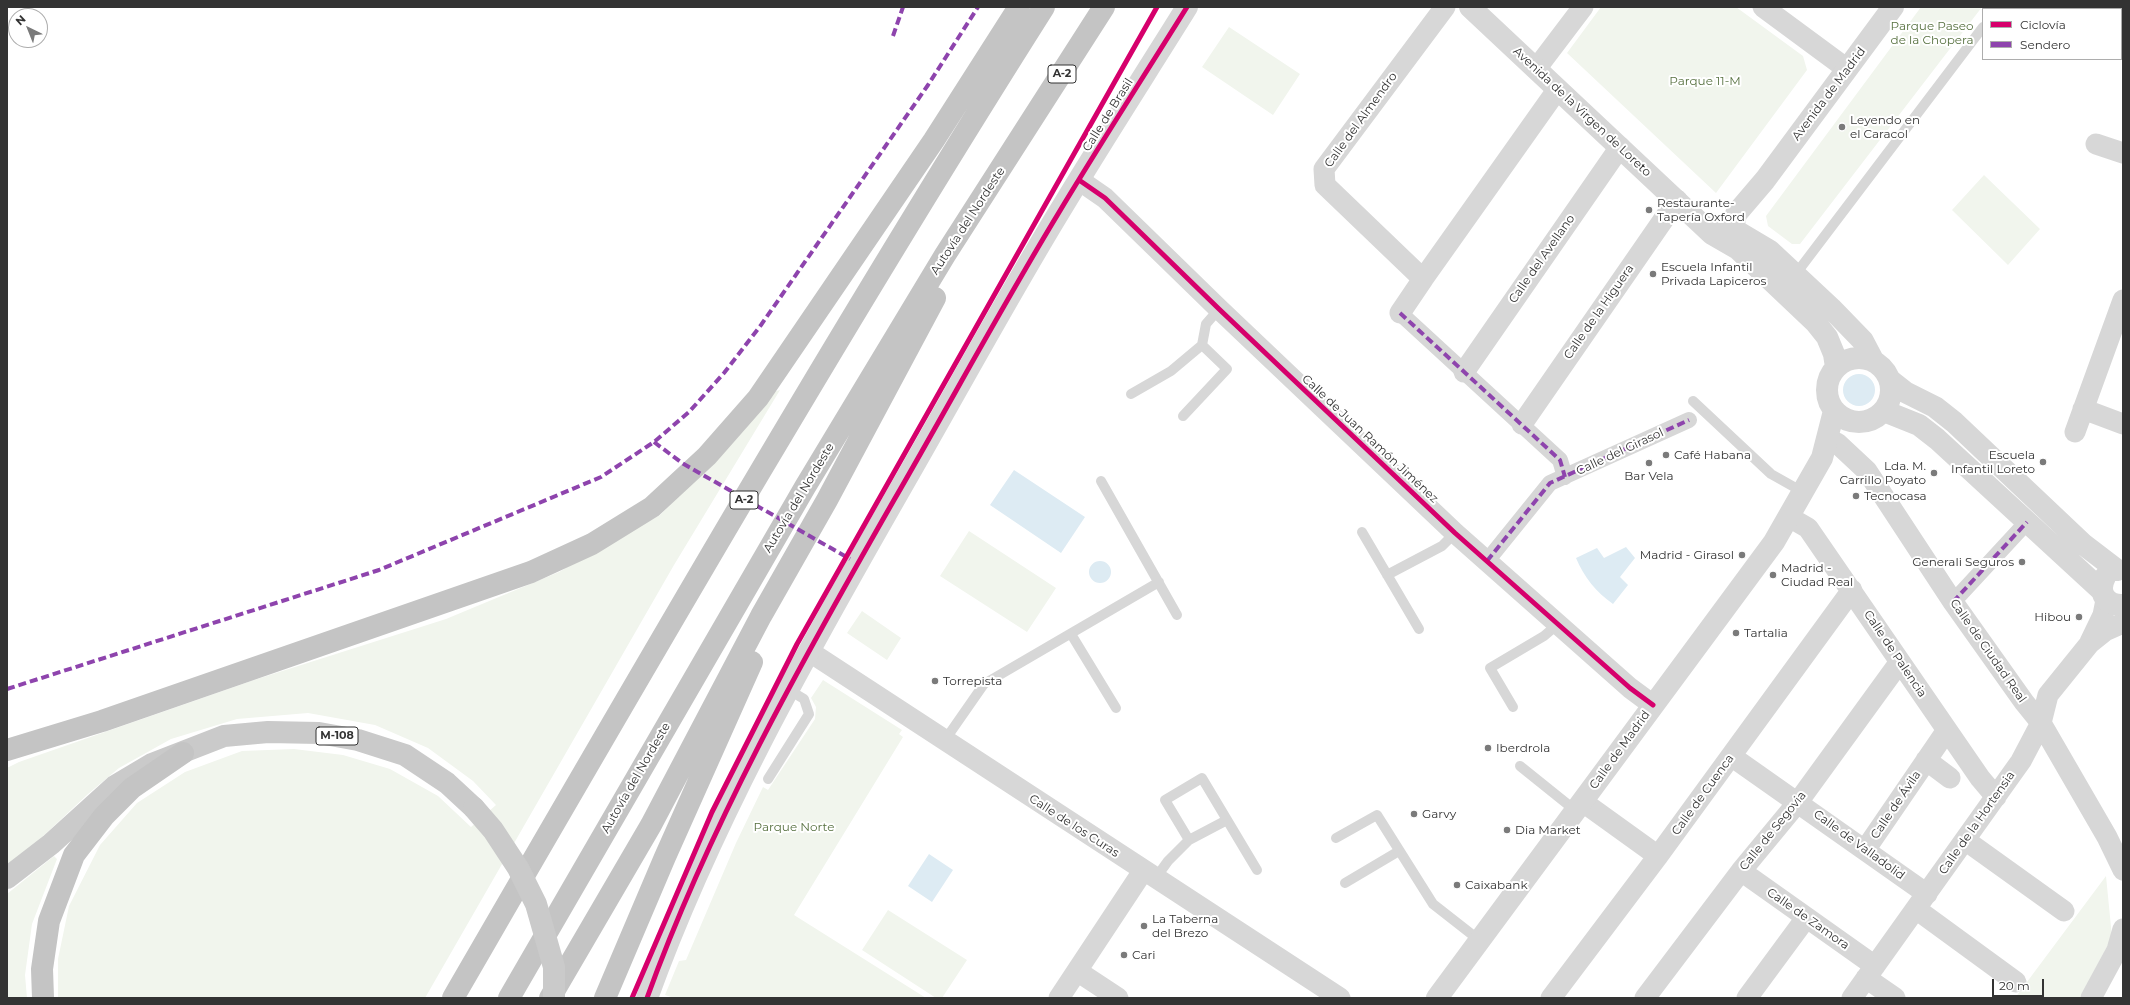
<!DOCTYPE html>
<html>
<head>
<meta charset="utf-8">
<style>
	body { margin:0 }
	#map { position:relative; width:2130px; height:1005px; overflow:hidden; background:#fff; font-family:Montserrat,sans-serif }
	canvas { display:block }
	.frame { position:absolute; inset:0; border:8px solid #333; pointer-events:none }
	.legend { position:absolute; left:1982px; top:8px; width:140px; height:52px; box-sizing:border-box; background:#fff; border:1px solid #adadad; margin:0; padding:5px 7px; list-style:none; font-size:12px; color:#333 }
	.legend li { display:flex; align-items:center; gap:8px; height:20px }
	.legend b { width:20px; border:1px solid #adadad }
	.north { position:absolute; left:8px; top:8px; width:40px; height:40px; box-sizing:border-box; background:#fff; border:1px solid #adadad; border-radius:50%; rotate:317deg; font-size:11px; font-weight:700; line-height:16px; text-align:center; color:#333 }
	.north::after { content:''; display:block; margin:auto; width:14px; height:18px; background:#7a7a7a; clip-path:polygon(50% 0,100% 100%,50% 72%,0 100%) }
	.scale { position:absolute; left:1992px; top:979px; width:52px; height:18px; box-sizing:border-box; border:2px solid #333; border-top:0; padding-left:5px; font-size:12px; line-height:14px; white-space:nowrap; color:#333; -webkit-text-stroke:3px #fff; paint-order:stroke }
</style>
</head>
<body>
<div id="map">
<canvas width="2130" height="1005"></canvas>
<div class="frame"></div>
<ul class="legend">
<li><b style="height:5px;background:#d6006c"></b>Ciclovía</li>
<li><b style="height:5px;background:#8e44ad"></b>Sendero</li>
</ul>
<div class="north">N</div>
<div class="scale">20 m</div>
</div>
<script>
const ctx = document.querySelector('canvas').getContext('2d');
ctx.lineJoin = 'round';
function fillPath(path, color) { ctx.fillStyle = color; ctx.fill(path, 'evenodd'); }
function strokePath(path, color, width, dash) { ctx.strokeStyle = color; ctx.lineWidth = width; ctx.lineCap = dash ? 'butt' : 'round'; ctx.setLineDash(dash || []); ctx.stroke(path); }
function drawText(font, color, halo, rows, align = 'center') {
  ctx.font = font + ' Montserrat,sans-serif'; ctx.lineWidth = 4; ctx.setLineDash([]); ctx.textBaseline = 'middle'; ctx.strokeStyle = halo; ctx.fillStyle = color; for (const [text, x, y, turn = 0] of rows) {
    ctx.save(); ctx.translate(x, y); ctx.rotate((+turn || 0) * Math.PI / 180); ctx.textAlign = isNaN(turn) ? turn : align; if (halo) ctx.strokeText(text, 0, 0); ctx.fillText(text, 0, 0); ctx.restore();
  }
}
const green = new Path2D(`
	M1601 7H1736L1803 56 1807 70 1716 193 1567 53Z
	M1921 7H1982L1800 244H1792L1768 226 1766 216Z
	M1229 27 1300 74 1273 115 1202 67Z
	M1984 175 2040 229 2008 265 1952 210Z
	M780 390 674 565 425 998H58V959L69 906 100 845 137 803 185 772 242 751 294 749 343 755 390 769 438 796 471 827 496 805 473 781 428 748 375 725 308 713 237 719 171 739 119 768 88 794 7 870V768L19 762 254 680 446 619 559 572 660 515 727 448 773 392Z
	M969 531 1056 588 1027 632 940 576Z
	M862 611 901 638 887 660 847 633Z
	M823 680 902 730 899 734 903 737 794 915 926 998H674L665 995 679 961 686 960 736 843 763 787 768 790 815 719 816 707 811 698Z
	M54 856 57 859 32 924 25 975 27 998H7V894Z
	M2106 876 2112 937 2080 998H2015Z
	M888 910 967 960 942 998H936L862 950Z`);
const water = new Path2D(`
	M1843 390a16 16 0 1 1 32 0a16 16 0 1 1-32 0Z
	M1014 470 1085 517 1061 553 990 505Z
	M1626 547 1635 558 1620 577 1628 585 1613 604C1596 592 1584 577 1576 558L1597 548 1604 558Z
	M1089 572a11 11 0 1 1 22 0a11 11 0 1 1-22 0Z
	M929 854 953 870 932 902 908 886Z`);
const service = new Path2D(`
	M1997 9 1998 7
	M1795 275 1983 27
	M1131 394 1171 371 1202 345 1206 324 1219 309
	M1693 401 1771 474 1803 492
	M1183 416 1227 369 1202 345
	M1101 481 1177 615
	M1362 532 1419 629
	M1387 575 1442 546 1455 533
	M1071 634 1116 708
	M1513 707 1490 668 1544 636 1558 624
	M945 740 984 684 1159 582
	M1520 766 1576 811
	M768 779 809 714 804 699 789 690
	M1336 838 1377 815 1433 904 1479 940
	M1189 840 1165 800 1202 778 1257 870
	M1155 879 1168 861 1189 840 1227 820
	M1345 883 1399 851`);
const pedestrian = new Path2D(`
	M1400 313 1560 460 1565 477
	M1487 561 1550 483 1689 420
	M1953 602 2027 522`);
const minor = new Path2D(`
	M1445 7 1324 169 1325 185 1423 279 1557 90
	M1763 7 1847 69
	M1536 69 1583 7
	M2096 144 2123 153
	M1079 180 1105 198 1219 309 1455 533 1630 688 1653 705
	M1400 313 1423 279
	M1464 372 1620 147
	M2083 409 2123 424
	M1522 424 1677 200
	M2075 432 2123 300
	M1837 443 1867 471 1953 602 2024 702 2041 723 2107 837 2123 870
	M1789 517 1808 528 1980 778 1996 797
	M2090 642 2103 615 2106 600
	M810 652 1340 998
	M1731 756 1927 894
	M1926 760 1950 778
	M1583 802 1658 856
	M1965 840 2064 911
	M1865 850 1947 730
	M1741 871 1875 966
	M1916 909 2016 982
	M1077 971 1118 998
	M1866 978 1895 998
	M1059 998 1143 871
	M1551 998 1658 856 1852 590
	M1645 998 1741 871 1798 802 1899 663
	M1747 998 1806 918
	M1852 998 2021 761 2041 723 2048 695 2090 643 2105 631 2123 623
	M2091 998 2117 950 2123 929`);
const tertiary = new Path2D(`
	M1470 7 1712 234 1738 249 1815 322 1827 337 1834 354 1836 367
	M1726 227 1733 229 1770 251 1831 308 1863 341 1873 360
	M1738 249 1733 229 1736 214 1765 180 1893 7
	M1827 390a32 32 0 1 1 64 0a32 32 0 1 1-64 0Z
	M1891 381 1905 392 1935 407 1954 422 2083 544 2117 570
	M1884 411 1919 425 1937 439 2101 590
	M2105 577C2097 592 2106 606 2123 605
	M647 998C709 826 803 659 894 500 949 405 1001 308 1058 214 1100 144 1144 76 1187 7
	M1437 998 1774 542 1822 458 1834 411`);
const primary = new Path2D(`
	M7 878 51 844 115 786 152 764 224 736 268 732 319 733 358 740 405 755 447 783 474 808`);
const motorway = new Path2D(`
	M7 750 102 721 531 572 592 544 652 507 707 456 758 398 934 140 1019 7
	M43 998 42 969 49 921 74 855 104 816 132 788 183 753
	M453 998C646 665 838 332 1044 7
	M509 998 805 487 945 255 1104 7
	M550 998 651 825 761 616 827 500 935 298
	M605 998 665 857 752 662`);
const primaryBridge = new Path2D(`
	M474 808 493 830 518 868 536 904 554 967V998`);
const quiet = new Path2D(`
	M893 36 903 7
	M1400 313 1560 460 1565 477
	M654 442 682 463 850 559
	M1487 561 1550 483 1689 420
	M1953 602 2027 522
	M7 689 379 570 601 477 654 442 689 412 724 373 761 325 928 85 978 7`);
const cycleway = new Path2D(`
	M1079 180 1105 198 1219 309 1455 533 1630 688 1653 705
	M632 998 712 812 797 644 1157 7
	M647 998C709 826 803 659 894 500 949 405 1001 308 1058 214 1100 144 1144 76 1187 7`);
const markers = [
	[1842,127,4,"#7a7a7a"],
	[1649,210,4,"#7a7a7a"],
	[1653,274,4,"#7a7a7a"],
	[1666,455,4,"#7a7a7a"],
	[2043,462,4,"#7a7a7a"],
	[1649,463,4,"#7a7a7a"],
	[1934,473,4,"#7a7a7a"],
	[1856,496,4,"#7a7a7a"],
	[1742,555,4,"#7a7a7a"],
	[2022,562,4,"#7a7a7a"],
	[1773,575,4,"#7a7a7a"],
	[2079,617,4,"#7a7a7a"],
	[1736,633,4,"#7a7a7a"],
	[935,681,4,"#7a7a7a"],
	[1488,748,4,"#7a7a7a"],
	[1414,814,4,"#7a7a7a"],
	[1507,830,4,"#7a7a7a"],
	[1457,885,4,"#7a7a7a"],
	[1144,926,4,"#7a7a7a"],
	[1124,955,4,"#7a7a7a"]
];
const shields = [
	[1062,74,28],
	[744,500,28],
	[337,736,42]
];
const shieldNames = [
	["A-2",1062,74],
	["A-2",744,500],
	["M-108",337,736]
];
const parkNames = [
	["Parque Paseo",1932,26],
	["de la Chopera",1932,40],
	["Parque 11-M",1705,81],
	["Parque Norte",794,827]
];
const streetNames = [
	["Avenida de Madrid",1829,94,-53],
	["Avenida de la Virgen de Loreto",1582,112,43],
	["Calle de Brasil",1108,115,-58],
	["Calle del Almendro",1361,120,-54],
	["Autovía del Nordeste",968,221,-57],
	["Calle del Avellano",1542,259,-55],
	["Calle de la Higuera",1599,312,-55],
	["Calle de Juan Ramón Jiménez",1370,439,43],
	["Calle del Girasol",1620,452,-25],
	["Autovía del Nordeste",799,498,-59],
	["Calle de Ciudad Real",1988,651,55],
	["Calle de Palencia",1895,654,56],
	["Calle de Madrid",1620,750,-54],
	["Autovía del Nordeste",636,778,-60],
	["Calle de Cuenca",1703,795,-54],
	["Calle de Ávila",1896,805,-56],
	["Calle de la Hortensia",1977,823,-55],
	["Calle de los Curas",1074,826,33],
	["Calle de Segovia",1773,831,-51],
	["Calle de Valladolid",1859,845,36],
	["Calle de Zamora",1808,919,35]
];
const poiNames = [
	["Leyendo en",1850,120],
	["el Caracol",1850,134],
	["Restaurante-",1657,203],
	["Tapería Oxford",1657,217],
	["Escuela Infantil",1661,267],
	["Privada Lapiceros",1661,281],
	["Café Habana",1674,455],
	["Escuela",2035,455,"right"],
	["Infantil Loreto",2035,469,"right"],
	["Lda. M.",1926,466,"right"],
	["Carrillo Poyato",1926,480,"right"],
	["Bar Vela",1649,476,"center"],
	["Tecnocasa",1864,496],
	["Madrid - Girasol",1734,555,"right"],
	["Generali Seguros",2014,562,"right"],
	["Madrid -",1781,568],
	["Ciudad Real",1781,582],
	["Hibou",2071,617,"right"],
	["Tartalia",1744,633],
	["Torrepista",943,681],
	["Iberdrola",1496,748],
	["Garvy",1422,814],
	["Dia Market",1515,830],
	["Caixabank",1465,885],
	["La Taberna",1152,919],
	["del Brezo",1152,933],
	["Cari",1132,955]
];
fillPath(green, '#f1f5ed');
fillPath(water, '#ddebf3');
strokePath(service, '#d7d7d7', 10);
strokePath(pedestrian, '#d7d7d7', 16);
strokePath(minor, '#d7d7d7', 21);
strokePath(tertiary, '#d7d7d7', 22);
strokePath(primary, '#cacaca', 22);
strokePath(motorway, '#c4c4c4', 22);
strokePath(primaryBridge, '#cacaca', 22);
strokePath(quiet, '#8e44ad', 4, [8, 4]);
strokePath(cycleway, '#d6006c', 5);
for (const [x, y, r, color] of markers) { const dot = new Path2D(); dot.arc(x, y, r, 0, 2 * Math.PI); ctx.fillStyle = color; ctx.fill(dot); strokePath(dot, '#fff', 1.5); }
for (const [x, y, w] of shields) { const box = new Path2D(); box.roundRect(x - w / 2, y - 9, w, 18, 3); ctx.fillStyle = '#fff'; ctx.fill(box); strokePath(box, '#333', 1); }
drawText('bold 11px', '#333', null, shieldNames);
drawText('12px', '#56703f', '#fff', parkNames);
drawText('12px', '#333', '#fff', streetNames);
drawText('12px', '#333', '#fff', poiNames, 'left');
</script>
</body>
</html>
